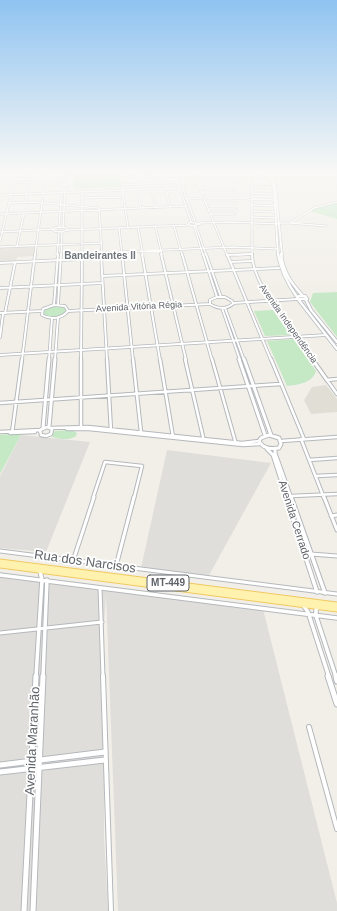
<!DOCTYPE html>
<html>
<head>
<meta charset="utf-8">
<style>
	body { margin:0 }
	canvas { display:block; background:#f1efe8 }
</style>
</head>
<body>
<canvas width="337" height="911"></canvas>
<script>
const ctx = document.querySelector('canvas').getContext('2d');
ctx.lineJoin = 'round';
function fillPath(path, color) { ctx.fillStyle = color; ctx.fill(path, 'evenodd'); }
function strokePath(path, color, width, dash) { ctx.strokeStyle = color; ctx.lineWidth = width; ctx.lineCap = dash ? 'butt' : 'round'; ctx.setLineDash(dash || []); ctx.stroke(path); }
function drawText(font, color, halo, rows, align = 'center') {
  ctx.font = font + ' Arial,sans-serif'; ctx.lineWidth = 3.5; ctx.setLineDash([]); ctx.textBaseline = 'middle'; ctx.strokeStyle = halo; ctx.fillStyle = color; for (const [text, x, y, turn = 0] of rows) {
    ctx.save(); ctx.translate(x, y); ctx.rotate((+turn || 0) * Math.PI / 180); ctx.textAlign = isNaN(turn) ? turn : align; if (halo) ctx.strokeText(text, 0, 0); ctx.fillText(text, 0, 0); ctx.restore();
  }
}
const industrial = new Path2D(`
	M21 435 90 442 46 552 0 548V476Z
	M167 450 271 463 208 577 141 568Z
	M0 576 263 609 337 903V911H118L106 594 104 625V836L108 911H0Z`);
const education = new Path2D(`
	M74 173H119L121 187 73 189Z
	M36 246 35 256 17 257 16 262H0V248Z
	M326 385 337 399V412L311 414 304 400 312 387Z`);
const green = new Path2D(`
	M108 173H119L121 187 73 189 83 185H80L74 187V178H75L87 182Z
	M337 203V219L310 211 318 207Z
	M337 292V337L310 302 313 293Z
	M51 306H62L67 311 66 313C57 317 52 319 43 314V310Z
	M273 310 290 335 265 336 254 311Z
	M294 339 316 371C313 383 297 385 287 386L267 341Z
	M72 430 77 433 76 436C70 441 56 439 51 436L55 431Z
	M22 433 0 474V435Z`);
const minorFar4 = new Path2D(`
	M120 173 128 228
	M133 173 136 184
	M147 173 156 208
	M160 173 163 183
	M238 173V178
	M195 176 203 197
	M251 176 271 177
	M196 179H238V184H198
	M0 183 66 181
	M122 185 179 182
	M252 187 273 188
	M199 188H236
	M166 189 170 207
	M137 190 141 208
	M201 193H236
	M252 193 273 194
	M0 195 180 188
	M82 198 123 197
	M205 198H247
	M186 199 202 198
	M204 199 227 255
	M257 199 274 200
	M25 202 31 173
	M34 202 99 208 102 255
	M9 203 35 202
	M206 203H236
	M252 205 274 206
	M208 209H236
	M252 211 275 212
	M0 214 186 206
	M211 214H235
	M252 217 275 218
	M278 223H290L314 208 337 202
	M290 223 326 226
	M155 225 162 255
	M174 226 182 255
	M138 227 143 255
	M119 228 122 255
	M0 241 16 173
	M17 246 24 213
	M0 247 101 243
	M101 253 232 247 277 249
	M35 255 46 173
	M82 255V192
	M236 255 252 254`);
const minorFar3 = new Path2D(`
	M101 254 107 360
	M122 254 133 360
	M142 254 160 360
	M161 254 186 360
	M182 254 212 360
	M227 254 271 360
	M227 255 252 254
	M230 262 252 261
	M0 263 102 258
	M102 276 279 268
	M0 288 102 283
	M0 337 3 314 5 313 15 263
	M0 355 326 335
	M22 360 35 254
	M81 360 82 254`);
const minorFar2 = new Path2D(`
	M107 359 111 431
	M133 359 141 432
	M160 359 173 437
	M185 359 204 441
	M212 359 236 444
	M271 359 304 439
	M337 379 327 380 337 394
	M0 403 280 384
	M81 426V359
	M47 427 52 429 51 434 46 436 41 435 40 430Z
	M51 428 88 427 242 443 259 441
	M67 429H89L243 445 260 444
	M0 432 41 430
	M10 433 35 432
	M12 433 22 359
	M301 439 324 498
	M281 441 337 437
	M309 460 337 458
	M316 476 337 475
	M291 496 337 494
	M93 498 105 462 142 466 134 498`);
const minorFar1 = new Path2D(`
	M324 497 337 530
	M331 516 337 515
	M0 551 337 594
	M311 554 337 556
	M73 561 94 497
	M116 566 134 497
	M100 588 103 677
	M0 633 102 622`);
const minor = new Path2D(`
	M103 676 111 911
	M309 727 337 829`);
const tertiaryFar4 = new Path2D(`
	M175 173 191 222
	M177 173 195 221
	M251 173 252 197
	M249 197 257 199 249 200 247 198Z
	M252 200V255
	M190 222 200 224 192 226 188 224Z
	M199 223 231 222 279 224
	M194 226 203 255
	M196 226 206 255
	M59 227 63 173
	M60 227 66 228 67 230 61 232 54 231 55 228Z
	M63 227 66 173
	M67 230 188 225
	M0 232 54 229
	M57 255 59 232
	M61 255 62 232`);
const tertiaryFar3 = new Path2D(`
	M203 254 217 297
	M206 254 221 297
	M252 254C252 285 295 334 313 360
	M217 297H225L232 301 233 304C225 310 218 309 210 304V300Z
	M233 303 298 299
	M54 305 58 254
	M54 305 65 306 68 311C61 319 51 320 42 315L43 309Z
	M58 305 61 254
	M222 308 240 360
	M225 308 244 360
	M68 311 210 304
	M0 313 42 311
	M49 360 52 318
	M55 360 58 318`);
const tertiaryFar2 = new Path2D(`
	M239 359 265 435
	M244 359 271 435
	M312 359 327 380
	M49 427 55 359
	M43 428 49 359
	M269 435 279 438 281 444 279 448C271 449 263 449 259 441L261 438Z
	M267 449 273 455 287 498
	M275 449V453L291 498`);
const tertiaryFar1 = new Path2D(`
	M286 497 317 592
	M291 497 325 593
	M0 575 337 618
	M303 605 308 612 329 677
	M318 607 316 610V616L336 677
	M36 677 42 580 40 571
	M43 677 47 580`);
const tertiary = new Path2D(`
	M328 676 337 704
	M336 676 337 681
	M0 765 105 752
	M0 772 105 760
	M24 911 36 676
	M33 911 43 676`);
const secondaryFar1 = new Path2D(`
	M270 173 274 189 278 255
	M272 173 275 184 282 255`);
const secondary = new Path2D(`
	M278 254C281 271 287 283 297 297
	M281 254C283 272 291 283 303 296
	M299 296H305L307 299H298L297 297Z
	M298 299 337 349
	M306 300 311 310 337 342`);
const primary = new Path2D(`
	M0 562 337 605
	M0 565 337 609`);
const farStreetnames = [
	["Avenida Vitória Régia",139,307,-3],
	["Avenida Independência",288,324,55]
];
const farNeighbourhoodnames = [
	["Bandeirantes II",100,256]
];
const shields = [
	[168,583,42]
];
const shieldNames = [
	["MT-449",168,583]
];
const streetNames = [
	["Avenida Cerrado",294,520,72]
];
const nearStreetnames = [
	["Rua dos Narcisos",85,562,8],
	["Avenida Maranhão",33,741,-87]
];
fillPath(industrial, '#e0deda');
fillPath(education, '#e1ded6');
fillPath(green, '#c5e8c5');
strokePath(minorFar4, '#b5b8bc', 2.5);
strokePath(minorFar3, '#b5b8bc', 3.5);
strokePath(minorFar2, '#b5b8bc', 4.5);
strokePath(minorFar1, '#b5b8bc', 5);
strokePath(minor, '#b5b8bc', 6);
strokePath(tertiaryFar4, '#b5b8bc', 2.5);
strokePath(tertiaryFar3, '#b5b8bc', 3.5);
strokePath(tertiaryFar2, '#b5b8bc', 5);
strokePath(tertiaryFar1, '#b5b8bc', 5.5);
strokePath(tertiary, '#b5b8bc', 7);
strokePath(secondaryFar1, '#b6babf', 3);
strokePath(secondary, '#b6babf', 4);
strokePath(primary, '#f2c960', 7);
strokePath(minorFar4, '#fff', 1.5);
strokePath(minorFar3, '#fff', 2);
strokePath(minorFar2, '#fff', 2.5);
strokePath(minorFar1, '#fff', 3);
strokePath(minor, '#fff', 4);
strokePath(tertiaryFar4, '#fff', 1.5);
strokePath(tertiaryFar3, '#fff', 2);
strokePath(tertiaryFar2, '#fff', 3);
strokePath(tertiaryFar1, '#fff', 3.5);
strokePath(tertiary, '#fff', 5);
strokePath(secondaryFar1, '#fff', 2);
strokePath(secondary, '#fff', 2.5);
strokePath(primary, '#fff2af', 5);
const sky = ctx.createLinearGradient(0, 0, 0, 301);
sky.addColorStop(0, '#8fc3f1');
sky.addColorStop(0.57, '#f9f8f5');
sky.addColorStop(1, '#f9f8f500');
ctx.fillStyle = sky;
ctx.fillRect(0, 0, 337, 301);
drawText('9px', '#5f6368', '#fff', farStreetnames);
drawText('bold 10px', '#70757a', '#fff', farNeighbourhoodnames);
for (const [x, y, w] of shields) { const box = new Path2D(); box.roundRect(x - w / 2, y - 8, w, 16, 3); ctx.fillStyle = '#fff'; ctx.fill(box); strokePath(box, '#5f6368', 1); }
drawText('bold 10px', '#5f6368', null, shieldNames);
drawText('11px', '#5f6368', '#fff', streetNames);
drawText('13px', '#5f6368', '#fff', nearStreetnames);
</script>
</body>
</html>
